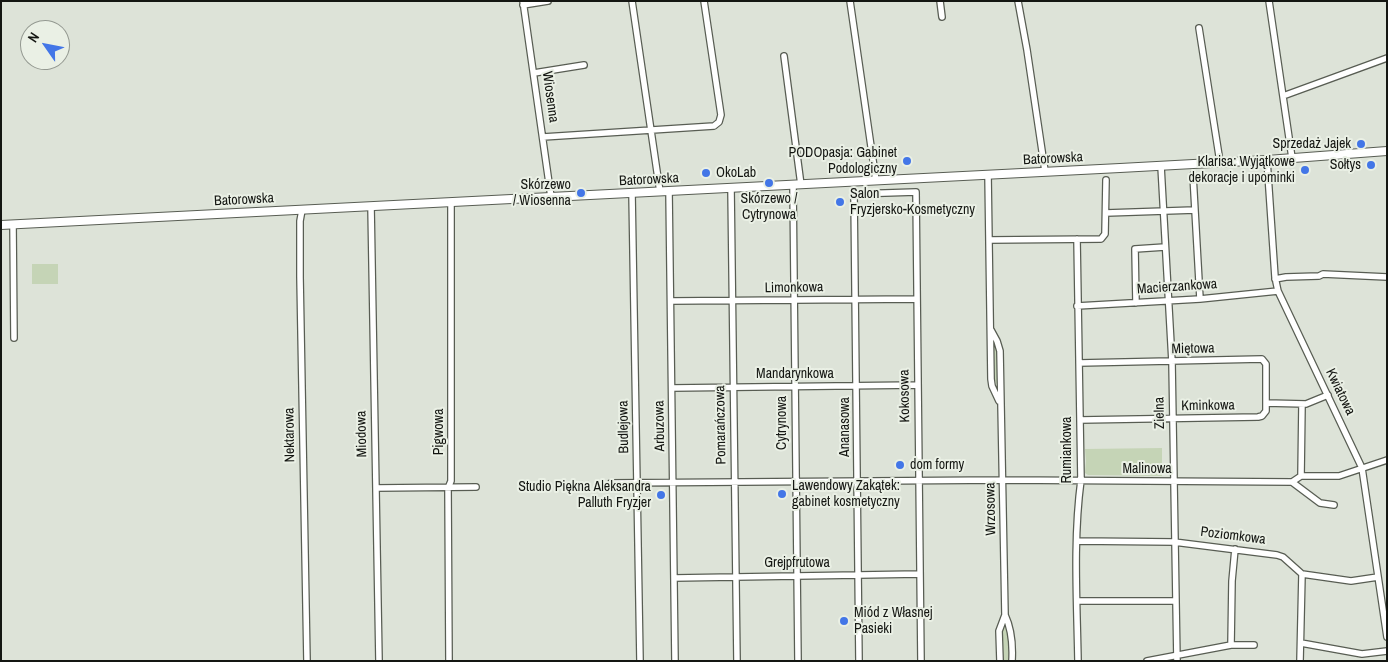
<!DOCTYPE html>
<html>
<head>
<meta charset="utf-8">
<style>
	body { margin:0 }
	#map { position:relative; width:1388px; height:662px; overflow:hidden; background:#dde3d8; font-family:"Archivo Narrow",sans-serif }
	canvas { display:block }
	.frame { position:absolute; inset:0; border:2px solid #141612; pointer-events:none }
	.north { position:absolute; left:20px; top:20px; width:50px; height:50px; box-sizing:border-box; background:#eaf0e5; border:1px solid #949991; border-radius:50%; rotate:303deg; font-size:14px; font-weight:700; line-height:20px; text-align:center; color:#141612 }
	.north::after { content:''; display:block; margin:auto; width:18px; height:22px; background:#4376e7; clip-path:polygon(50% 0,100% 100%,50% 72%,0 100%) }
</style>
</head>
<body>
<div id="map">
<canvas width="1388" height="662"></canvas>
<div class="frame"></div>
<div class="north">N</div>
</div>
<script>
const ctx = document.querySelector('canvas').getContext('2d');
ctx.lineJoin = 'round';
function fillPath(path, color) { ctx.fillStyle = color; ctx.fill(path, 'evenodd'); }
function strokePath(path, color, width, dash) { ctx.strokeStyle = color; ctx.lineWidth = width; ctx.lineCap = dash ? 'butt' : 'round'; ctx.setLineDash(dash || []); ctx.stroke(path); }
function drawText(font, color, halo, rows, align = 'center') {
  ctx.font = font + ' "Archivo Narrow",sans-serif'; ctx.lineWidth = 4; ctx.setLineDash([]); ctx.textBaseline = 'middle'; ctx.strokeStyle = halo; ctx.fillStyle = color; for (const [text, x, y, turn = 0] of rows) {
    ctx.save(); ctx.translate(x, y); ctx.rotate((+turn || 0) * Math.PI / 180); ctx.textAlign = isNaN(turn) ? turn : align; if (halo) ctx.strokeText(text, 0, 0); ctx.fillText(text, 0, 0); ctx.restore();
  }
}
const green = new Path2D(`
	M32 264H58V284H32Z
	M994 341 997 348 998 388 995 380Z
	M1162 448V476L1088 475 1085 473 1086 461 1085 449Z
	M1005 622 1009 632 1010 661H1001V633Z`);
const minor = new Path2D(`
	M523 1 551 197
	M632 1 660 192
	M850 1 876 181
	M940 1 942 17
	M1018 1 1027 50 1045 171
	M1269 1 1292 158
	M523 5 548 1
	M1199 28 1220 162
	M784 56 801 185
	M534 73 584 65
	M1283 96 1387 58
	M543 137 714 126 719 122 721 115 704 1
	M1267 160 1275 277 1278 291 1362 468 1387 637
	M1161 166 1172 362 1177 661
	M988 174 991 379 992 386 999 401
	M1193 175 1200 299
	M793 185 798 661
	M731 188 737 661
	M669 191 675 661
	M632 193 640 661
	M371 206 379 661
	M302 210 300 221V277L307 661
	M1106 213 1195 210
	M13 224 14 338
	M1077 239 1081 480C1073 540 1077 601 1078 661
	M989 240 1101 239 1105 234 1106 180
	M1275 279 1286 277 1319 276 1323 274 1387 277
	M671 301 917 299
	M1136 303 1135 249 1165 247
	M1077 306 1200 299 1278 291
	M991 330 997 341 1000 351 1005 615 999 631 1000 661
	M1079 363 1262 359 1266 364V411L1262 416 1258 417 1080 420
	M672 388 918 385
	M1266 403 1306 404 1328 395
	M1301 476 1302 404
	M1292 482 1320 503 1334 505
	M611 483 1003 480 1292 482 1301 476H1339L1387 460
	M376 488 476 487
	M1077 541 1174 542 1277 555 1283 557 1302 574 1351 581 1378 577
	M674 578 920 574
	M1077 601H1175
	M1005 615C1012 630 1013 644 1012 661
	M1301 643 1362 654 1387 651
	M1231 645 1232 581 1235 549
	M449 661 448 488 451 481V202
	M859 661 854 194 916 192 921 661
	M1147 661 1231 645H1254
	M1300 661 1302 574`);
const tertiary = new Path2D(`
	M1 225 1120 168 1267 160 1387 151`);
const markers = [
	[1361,144,5,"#4376e7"],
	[907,161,5,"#4376e7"],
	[1371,165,5,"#4376e7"],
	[1305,170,5,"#4376e7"],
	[706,173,5,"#4376e7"],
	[769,183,5,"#4376e7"],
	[581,193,5,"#4376e7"],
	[840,202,5,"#4376e7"],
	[900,465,5,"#4376e7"],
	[782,494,5,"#4376e7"],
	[661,495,5,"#4376e7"],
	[844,621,5,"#4376e7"]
];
const streetNames = [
	["Wiosenna",550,97,82],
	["Batorowska",1053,159,-3],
	["Batorowska",649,180,-3],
	["Batorowska",244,200,-3],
	["Macierzankowa",1177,287,-4],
	["Limonkowa",794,288,-1],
	["Miętowa",1193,349,-1],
	["Mandarynkowa",795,374],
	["Kwiatowa",1340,392,64],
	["Kokosowa",905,396,-91],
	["Kminkowa",1208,406,-1],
	["Zielna",1160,413,-91],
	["Cytrynowa",782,423,-90],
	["Pomarańczowa",721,425,-91],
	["Arbuzowa",660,426,-91],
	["Budlejowa",624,427,-91],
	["Ananasowa",845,427,-90],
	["Pigwowa",439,432,-90],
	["Miodowa",362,434,-91],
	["Nektarowa",290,435,-91],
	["Rumiankowa",1067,450,-90],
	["Malinowa",1147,469],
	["Wrzosowa",991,509,-91],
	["Poziomkowa",1233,536,7],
	["Grejpfrutowa",797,563]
];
const poiNames = [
	["Sprzedaż Jajek",1351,144],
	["PODOpasja: Gabinet",897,153],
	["Podologiczny",897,169],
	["Klarisa: Wyjątkowe",1295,162],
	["dekoracje i upominki",1295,178],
	["Sołtys",1361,165],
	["OkoLab",716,173,"left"],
	["Skórzewo",571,185],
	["/ Wiosenna",571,201],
	["Salon",850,194,"left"],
	["Fryzjersko-Kosmetyczny",850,210,"left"],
	["Skórzewo /",769,199,"center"],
	["Cytrynowa",769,215,"center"],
	["dom formy",910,465,"left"],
	["Lawendowy Zakątek:",792,486,"left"],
	["gabinet kosmetyczny",792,502,"left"],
	["Studio Piękna Aleksandra",651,487],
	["Palluth Fryzjer",651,503],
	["Miód z Własnej",854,613,"left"],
	["Pasieki",854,629,"left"]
];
fillPath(green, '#c5d4b6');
strokePath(minor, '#585d53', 8);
strokePath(tertiary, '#585d53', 10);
strokePath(minor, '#fff', 5.5);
strokePath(tertiary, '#fff', 8);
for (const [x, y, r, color] of markers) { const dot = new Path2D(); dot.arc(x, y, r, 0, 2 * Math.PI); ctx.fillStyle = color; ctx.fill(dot); strokePath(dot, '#eaf0e5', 2); }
drawText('14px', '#141612', '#eaf0e5', streetNames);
drawText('14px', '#141612', '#eaf0e5', poiNames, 'right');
</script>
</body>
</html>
